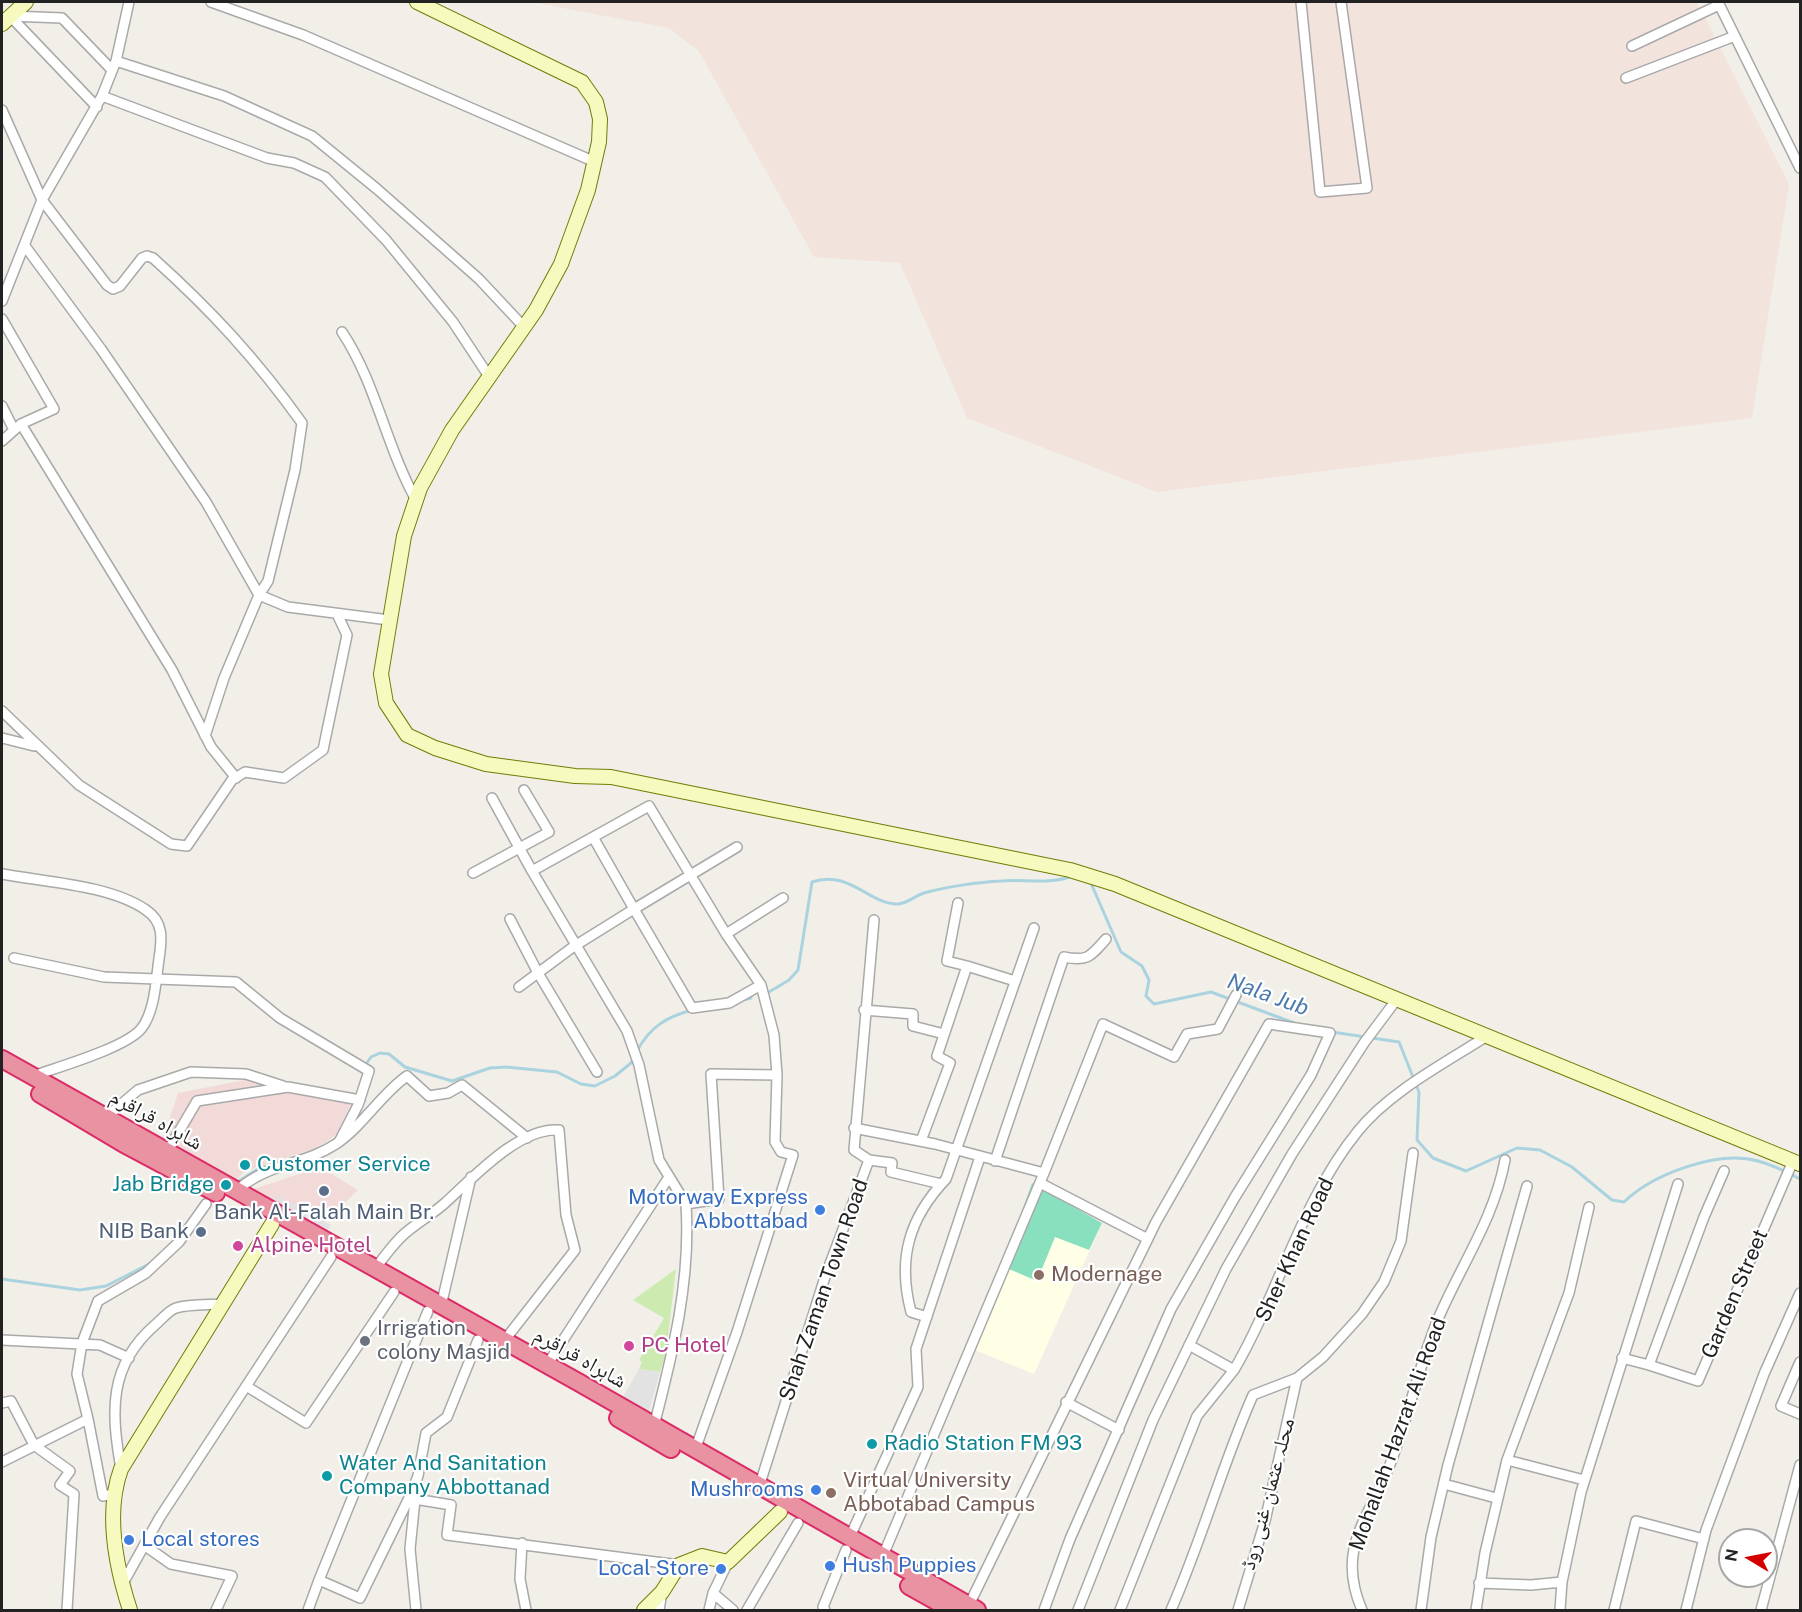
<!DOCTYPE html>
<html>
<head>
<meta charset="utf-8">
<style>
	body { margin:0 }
	#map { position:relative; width:1802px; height:1612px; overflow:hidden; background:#f2efe9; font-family:"Public Sans",sans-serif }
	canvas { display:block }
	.frame { position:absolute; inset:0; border:3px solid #222; pointer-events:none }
	.north { position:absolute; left:1718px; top:1528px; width:60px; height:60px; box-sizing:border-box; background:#fff; border:2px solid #a7a7a7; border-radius:50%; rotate:280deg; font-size:16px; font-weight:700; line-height:24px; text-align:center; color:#222 }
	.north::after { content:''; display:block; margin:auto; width:21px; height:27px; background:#d40000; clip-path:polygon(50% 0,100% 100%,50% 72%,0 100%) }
</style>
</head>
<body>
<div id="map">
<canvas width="1802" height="1612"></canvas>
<div class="frame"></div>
<div class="north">N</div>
</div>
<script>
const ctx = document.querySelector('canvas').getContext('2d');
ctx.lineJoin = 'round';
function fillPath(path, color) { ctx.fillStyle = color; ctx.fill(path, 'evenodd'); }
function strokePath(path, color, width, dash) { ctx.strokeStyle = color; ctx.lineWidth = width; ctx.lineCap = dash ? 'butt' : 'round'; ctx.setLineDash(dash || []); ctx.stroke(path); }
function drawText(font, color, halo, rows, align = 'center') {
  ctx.font = font + ' "Public Sans","Noto Naskh Arabic",sans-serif'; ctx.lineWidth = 4.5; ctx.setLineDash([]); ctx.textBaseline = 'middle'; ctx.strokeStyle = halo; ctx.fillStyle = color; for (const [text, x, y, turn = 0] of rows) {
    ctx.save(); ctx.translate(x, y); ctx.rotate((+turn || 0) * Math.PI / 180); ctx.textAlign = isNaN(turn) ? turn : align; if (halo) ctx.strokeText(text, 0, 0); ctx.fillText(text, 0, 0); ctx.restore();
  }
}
const commercial = new Path2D(`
	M255 1078 354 1097 336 1135 317 1148 245 1171 236 1180 233 1181 169 1146 164 1135 178 1093Z
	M320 1167 358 1190 319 1228 251 1190Z`);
const education = new Path2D(`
	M1032 1183 1102 1223 1034 1374 970 1348Z`);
const military = new Path2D(`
	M531 2H1697L1789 184 1752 418 1157 492 967 418 900 263 814 257 698 50 668 28Z`);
const grass = new Path2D(`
	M676 1269 666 1353 660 1372 639 1369 642 1362 639 1360 664 1318 633 1300Z`);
const pitch = new Path2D(`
	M1032 1183 1102 1223 1089 1250 1055 1237 1037 1281 1002 1266Z`);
const parking = new Path2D(`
	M278 1196 331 1225 325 1234 267 1203Z
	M639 1369 660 1372 649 1411 623 1397Z`);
const stream = new Path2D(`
	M1090 881 1121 952 1142 966 1149 980 1146 996 1154 1004 1211 992 1294 1023
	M769 992 789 980 798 970 812 882C849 869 870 905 898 904 908 903 915 896 924 893 945 887 979 882 1001 881 1026 879 1048 885 1073 876
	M739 1001 751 998
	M1332 1032 1399 1042 1419 1092 1417 1140 1433 1158 1466 1171 1517 1148 1540 1150 1572 1167 1612 1200 1624 1202C1653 1174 1717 1150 1758 1161 1773 1165 1787 1172 1800 1179
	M637 1051C650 1027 666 1017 692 1010
	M362 1079 366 1064 371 1057 380 1053 389 1054 405 1067 452 1081 490 1068 506 1067 557 1072 581 1084 595 1086 615 1076 631 1063 634 1057
	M239 1181 258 1169 300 1156
	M2 1279 80 1290 106 1286 149 1264`);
const street = new Path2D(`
	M211 2 303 35 595 162
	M1301 2 1320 192 1367 188 1341 2
	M1718 2 1800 168
	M10 16 97 107
	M10 16 62 18 112 70
	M1632 46 1719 5
	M116 61 224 96 312 136 377 189 479 279 524 327
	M1626 78 1735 36
	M102 96 267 158 294 163 325 177 386 240 453 322 490 378
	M2 110 42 200 107 285 113 289 120 286 142 258 147 256 153 258C212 311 256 359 302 423L295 470 268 581 259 595 224 678 205 736
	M25 246 101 349 206 502 259 595 288 607 389 620
	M2 301 42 200 102 96 116 61 129 2
	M2 319 54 409 21 424 2 441
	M342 332C376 383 386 446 416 500
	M2 406 14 430
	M21 424 172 670 211 747 236 778
	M2 711 79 785 171 844 187 846 232 780 245 772 284 778 323 750 347 635 337 614
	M2 738 34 746
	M492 798 532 871 649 806 726 934 761 985 774 1035 777 1075 775 1142 781 1152 793 1155 737 1332 695 1450
	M593 837 634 909 737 847
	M532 871 627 1031 639 1065 659 1160 686 1204
	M473 873 549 832 524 790
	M2 874C45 882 110 885 146 910 164 922 162 939 159 959 156 979 155 1012 141 1029 125 1048 58 1067 33 1076
	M510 919 538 973 597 1072
	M726 934 783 898
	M14 958 104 977 236 982 280 1018 369 1071 358 1105 339 1142
	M967 966 1015 981
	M519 987 573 947 634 909 692 1008 729 1003 761 985
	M864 1010 913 1014V1026L944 1034
	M105 1118 138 1090 191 1072 246 1074 283 1086
	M854 1128 935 1144 1044 1173 882 1558
	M921 1141 950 1063 937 1056 967 966 947 961 958 903
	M167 1152 197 1101 288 1087 360 1100
	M869 1160 892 1163 891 1172 941 1184
	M995 1161 1064 957C1088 962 1091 956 1106 939
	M1044 1173 1103 1024 1174 1057 1187 1034 1218 1029 1236 995
	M1040 1183 1148 1239
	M236 1191C269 1162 302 1166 336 1144 363 1126 381 1094 407 1076L429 1096 448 1093 462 1085 527 1138
	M375 1269C383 1258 392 1246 401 1237 414 1224 432 1215 445 1203 473 1178 519 1127 559 1130L566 1215 575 1250 504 1341
	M441 1306 471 1177
	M927 1317 911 1312C897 1259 909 1218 946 1179L1034 928
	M2 1340 100 1345 129 1358
	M478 1340 447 1417 426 1433 418 1476 409 1498 451 1505 447 1535 679 1565
	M1189 1345 1234 1370C1279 1293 1301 1201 1358 1131 1389 1092 1445 1063 1487 1036
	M1622 1358 1649 1365 1704 1217 1724 1171
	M1800 1362 1781 1406 1800 1414
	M547 1365 669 1177
	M1649 1365 1698 1381 1793 1161
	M246 1386 306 1423 394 1292
	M1066 1402 1119 1430
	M2 1403 11 1401 34 1445 70 1471 60 1485 74 1494 67 1610
	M88 1419 77 1374 82 1343 98 1301 146 1273 179 1242 206 1204
	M654 1426C673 1352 691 1281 686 1204L719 1199 711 1074 777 1075
	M1507 1460 1584 1480
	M2 1462 88 1419 103 1496 114 1494
	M121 1469C111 1412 108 1366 155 1325 161 1320 169 1310 176 1308 189 1304 208 1305 222 1304
	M1444 1484 1496 1498
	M759 1487 825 1277 869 1160 854 1150 874 920
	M409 1498 360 1598 319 1580 428 1311
	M415 1499 410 1549 416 1610
	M849 1539 918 1387 916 1349 980 1157
	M522 1543 520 1579 526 1610
	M144 1545 171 1564 232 1576 216 1610
	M1479 1583 1531 1585 1562 1582
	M122 1585 160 1517 331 1257
	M713 1593 733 1610
	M969 1605 1156 1222 1269 1024 1330 1033 1311 1075 1235 1197 1171 1309 1070 1539 1044 1610
	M308 1610 319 1580
	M659 1610 662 1592
	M709 1610 713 1593 728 1562
	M747 1610 798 1523
	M825 1610 823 1607 846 1550
	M1078 1610 1153 1420 1226 1269 1292 1154 1364 1043 1397 999
	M1120 1610 1197 1416 1234 1370
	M1171 1610C1202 1540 1222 1465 1253 1395L1297 1378 1323 1357 1362 1314 1384 1282 1401 1241 1413 1153
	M1238 1610 1265 1521 1297 1378
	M1362 1610C1335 1547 1370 1518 1391 1462 1409 1415 1419 1365 1438 1319 1461 1265 1494 1219 1505 1160
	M1421 1610 1431 1537 1448 1465 1527 1186
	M1476 1610 1485 1553 1507 1460 1569 1293 1589 1207
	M1560 1610 1562 1582 1581 1492 1678 1184
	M1614 1610 1636 1521 1704 1539
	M1686 1610 1706 1530 1764 1374 1800 1293
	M1761 1610 1800 1465`);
const secondary = new Path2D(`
	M417 2 582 82 596 102 600 119 599 142 588 190 561 264 536 310 452 430 420 488 404 536 381 674 386 703 407 735 435 748 486 764 575 776 611 777 1070 870 1115 884 1800 1164
	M2 24 26 2
	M130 1610C116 1567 105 1513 121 1469L272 1224
	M644 1610 662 1592 679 1565 702 1556 728 1562 780 1512`);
const highway = new Path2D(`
	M2 1059 578 1382 977 1610
	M40 1094 124 1144 216 1193
	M618 1418 671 1449
	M909 1586 952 1610`);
const markers = [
	[245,1165,6,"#0f9aa8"],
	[226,1185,6,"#0f9aa8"],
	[324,1191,6,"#5c6f8a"],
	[820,1210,6,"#3f7fe0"],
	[201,1232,6,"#5c6f8a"],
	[238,1246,6,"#d1479c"],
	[1039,1275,6,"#8d6e63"],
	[365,1341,6,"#6b7280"],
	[629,1346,6,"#d1479c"],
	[872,1444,6,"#0f9aa8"],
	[327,1476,6,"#0f9aa8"],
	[816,1490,6,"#3f7fe0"],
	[831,1493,6,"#8d6e63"],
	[129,1540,6,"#3f7fe0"],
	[830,1566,6,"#3f7fe0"],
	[721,1569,6,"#3f7fe0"]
];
const streetNames = [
	["شاہراہ قراقرم",156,1120,29],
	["Sher Khan Road",1295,1250,-65],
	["Shah Zaman Town Road",824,1290,-71],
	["Garden Street",1735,1294,-67],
	["شاہراہ قراقرم",580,1358,29],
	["Mohallah Hazrat Ali Road",1398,1434,-70],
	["محلہ عثمان غنی روڈ",1268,1494,-75]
];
const cultureNames = [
	["Customer Service",257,1165],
	["Jab Bridge",214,1185,"right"],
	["Radio Station FM 93",884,1444],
	["Water And Sanitation",339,1464],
	["Company Abbottanad",339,1488]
];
const shopNames = [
	["Motorway Express",808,1198],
	["Abbottabad",808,1222],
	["Mushrooms",804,1490],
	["Local stores",141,1540,"left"],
	["Hush Puppies",842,1566,"left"],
	["Local Store",709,1569]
];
const serviceNames = [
	["Bank Al-Falah Main Br.",324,1213],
	["NIB Bank",189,1232,"right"]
];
const hotelNames = [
	["Alpine Hotel",250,1246],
	["PC Hotel",641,1346]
];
const educationNames = [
	["Modernage",1051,1275],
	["Virtual University",843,1481],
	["Abbotabad Campus",843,1505]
];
const worshipNames = [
	["Irrigation",377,1329],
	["colony Masjid",377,1353]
];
const waterNames = [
	["Nala Jub",1268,995,20]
];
fillPath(commercial, '#f2dad9');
fillPath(education, '#ffffe5');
fillPath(military, '#f3e3dd');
fillPath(grass, '#cdebb0');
fillPath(pitch, '#88e0be');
fillPath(parking, '#e2e2e2');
strokePath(stream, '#aad3df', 3);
strokePath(street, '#a9a9a9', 12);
strokePath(secondary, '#707d05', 16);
strokePath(highway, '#dc2a67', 20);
strokePath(street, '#fff', 9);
strokePath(secondary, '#f7fabf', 14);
strokePath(highway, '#e892a2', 16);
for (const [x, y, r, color] of markers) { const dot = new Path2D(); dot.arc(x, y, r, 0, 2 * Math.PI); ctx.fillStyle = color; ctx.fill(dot); strokePath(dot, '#fff', 2); }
drawText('21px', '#222', '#fff', streetNames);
drawText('21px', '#0d838f', '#fff', cultureNames, 'left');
drawText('21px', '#366cbe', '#fff', shopNames, 'right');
drawText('21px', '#4e5e75', '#fff', serviceNames);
drawText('21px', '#b23c85', '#fff', hotelNames, 'left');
drawText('21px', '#785e54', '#fff', educationNames, 'left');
drawText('21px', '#5b616d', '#fff', worshipNames, 'left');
drawText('italic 22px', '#4a7aab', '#fff', waterNames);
</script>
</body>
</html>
